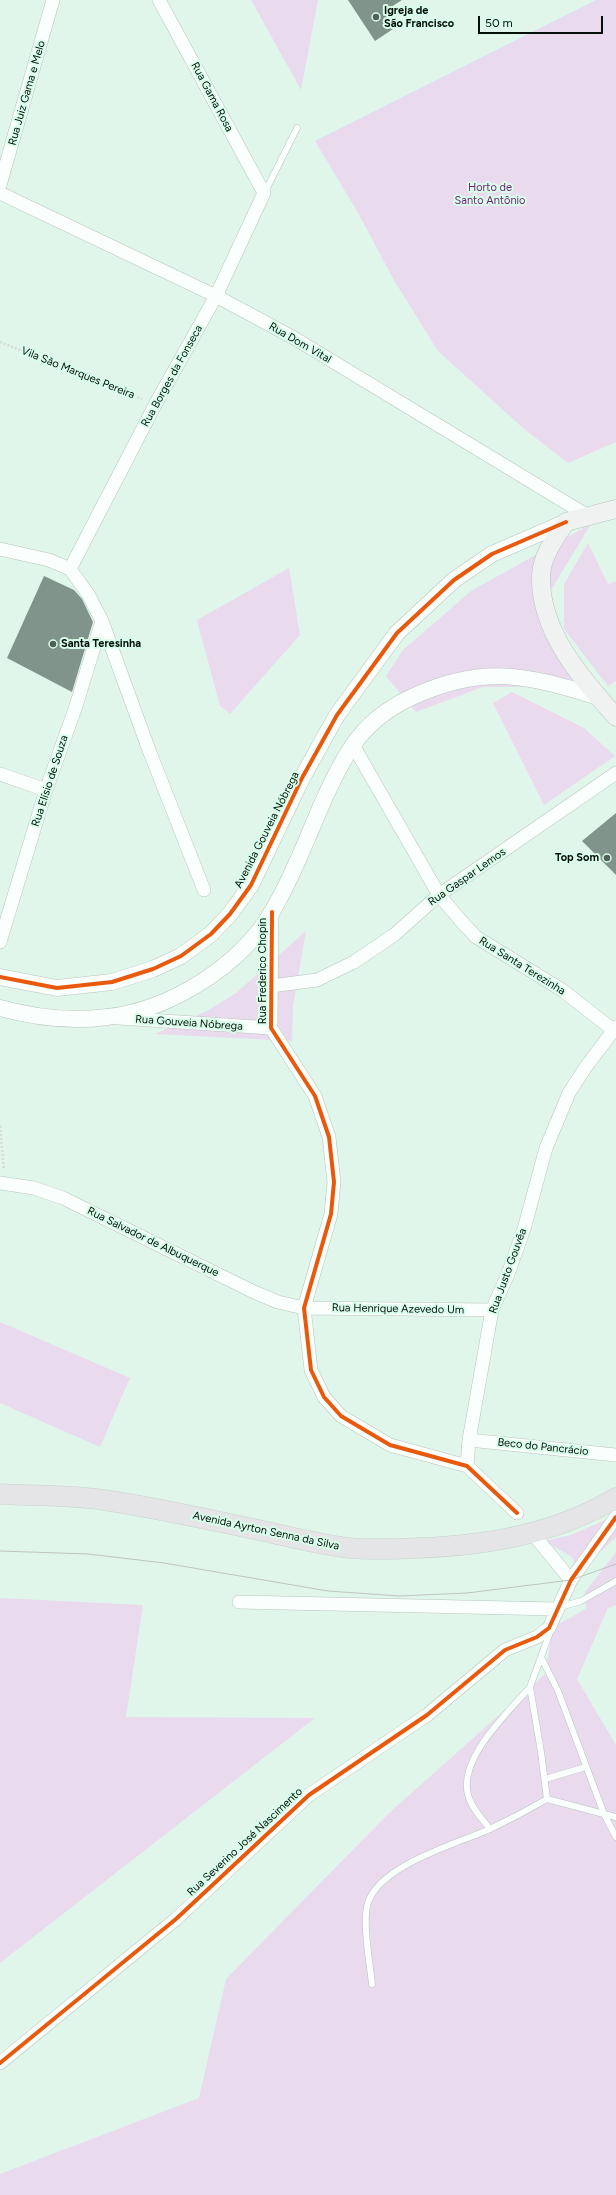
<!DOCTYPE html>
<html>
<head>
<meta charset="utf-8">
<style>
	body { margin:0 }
	#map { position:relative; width:616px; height:2195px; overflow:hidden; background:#e0f6eb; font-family:Figtree,sans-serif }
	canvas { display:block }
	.scale { position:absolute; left:478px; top:16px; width:125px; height:18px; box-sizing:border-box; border:2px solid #04100a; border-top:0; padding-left:5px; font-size:12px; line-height:14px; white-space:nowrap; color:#04100a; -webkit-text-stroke:3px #d8feea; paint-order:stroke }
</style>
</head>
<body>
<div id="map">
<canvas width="616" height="2195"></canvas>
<div class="scale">50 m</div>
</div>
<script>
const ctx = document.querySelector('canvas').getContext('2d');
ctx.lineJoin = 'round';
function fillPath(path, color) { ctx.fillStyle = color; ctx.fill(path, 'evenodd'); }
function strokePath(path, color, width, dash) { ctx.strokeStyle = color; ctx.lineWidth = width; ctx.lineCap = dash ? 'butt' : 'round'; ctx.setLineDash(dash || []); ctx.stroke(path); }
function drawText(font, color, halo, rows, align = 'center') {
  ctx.font = font + ' Figtree,sans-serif'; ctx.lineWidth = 4; ctx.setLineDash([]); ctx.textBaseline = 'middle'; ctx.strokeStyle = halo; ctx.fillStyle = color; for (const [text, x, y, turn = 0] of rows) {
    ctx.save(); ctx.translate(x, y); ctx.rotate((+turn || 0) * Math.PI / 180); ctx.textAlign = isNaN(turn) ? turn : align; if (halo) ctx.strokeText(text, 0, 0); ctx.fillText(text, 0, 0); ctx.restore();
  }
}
const green = new Path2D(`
	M251 0H318L301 90Z
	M596 0H616V442L568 463 524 429 438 351 395 282 358 213 315 141Z
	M591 524 551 590 557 625 602 702 528 687H483L416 712 386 676 403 650 471 591Z
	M588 543 608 584 616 581V681L608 686 564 629V584Z
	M289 568 300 635 230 714 220 706 197 620Z
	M512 692 584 728 615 756 544 805 493 703Z
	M306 931 293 1006 292 1041 155 1034 207 1011 236 993Z
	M0 1322 130 1378 100 1447 0 1403Z
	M616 1515V1537L579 1572 572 1557 545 1541 571 1535Z
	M616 1552V1605L608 1608 577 1679 616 1745V2195H0V2174L199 2098 226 1979 388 1814 545 1674 553 1627 586 1609 585 1592Z
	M0 1598 143 1605 126 1717 315 1718 0 1963Z`);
const building = new Path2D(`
	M348 0H402L388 9 399 25 375 41Z
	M44 576 74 590 82 599 93 622 72 692 7 658Z
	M616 813V875L582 841Z`);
const path = new Path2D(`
	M0 342 142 399
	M0 1126 4 1170`);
const service = new Path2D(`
	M265 192 297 128
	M560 1607 581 1601 616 1581
	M551 1629 541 1657 558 1691 604 1814 616 1817
	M545 1779 586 1767
	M547 1799 604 1814 616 1837
	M490 1829C483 1820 473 1810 469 1798 455 1761 508 1713 530 1687
	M372 1984C370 1964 361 1917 369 1900 384 1864 456 1844 490 1829 509 1820 528 1810 547 1799L541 1752 530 1687 541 1657`);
const minor = new Path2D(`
	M0 185 53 0
	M0 193 216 296 294 338 588 516
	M0 549 49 560 70 569
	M70 569 155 405 216 296 264 193 159 0
	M70 569 88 594 102 621 149 750 204 890
	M353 745 439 895 462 922 476 937 562 990 616 1032
	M0 774 46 790
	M272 912 271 1028 315 1096 329 1137 334 1182 331 1214 304 1308 311 1370 324 1397 341 1416 390 1445 467 1466 517 1513
	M0 942 46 790 76 706 102 621
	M271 986 317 980 354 962 394 935 439 895 616 773
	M119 1018 271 1028
	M0 1183 34 1188 63 1198 254 1292 278 1302 304 1308 492 1310
	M469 1440 616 1455
	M467 1466 469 1440 492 1310 508 1274 524 1229 546 1148 569 1093 585 1068 616 1027
	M533 1534 571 1580
	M239 1602 556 1609
	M0 2063 176 1919 309 1795 427 1715 505 1650 537 1637 549 1628 571 1580 616 1517`);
const tertiary = new Path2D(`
	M0 977 57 988 112 982 153 969 181 956 211 934 230 914 251 885 302 778 337 715 397 633 454 580 492 554 566 522
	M0 1008C33 1017 72 1022 107 1017 170 1010 241 966 273 910 304 858 319 798 351 748 366 725 388 708 412 697 483 664 527 675 598 697`);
const secondary = new Path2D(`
	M616 509 566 522C555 538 541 557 541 577 540 632 582 679 616 717`);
const primary = new Path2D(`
	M0 1494C34 1496 70 1495 104 1500 158 1508 210 1520 263 1531 291 1537 320 1545 350 1548 373 1550 396 1549 419 1548 489 1545 555 1534 616 1498`);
const tram = new Path2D(`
	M0 1551 88 1554 164 1563 328 1591 399 1596 467 1593 571 1580 616 1564`);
const cycleway = new Path2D(`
	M272 912 271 1028 315 1096 329 1137 334 1182 331 1214 304 1308 311 1370 324 1397 341 1416 390 1445 467 1466 517 1513
	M0 977 57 988 112 982 153 969 181 956 211 934 230 914 251 885 302 778 337 715 397 633 454 580 492 554 566 522
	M0 2063 176 1919 309 1795 427 1715 505 1650 537 1637 549 1628 571 1580 616 1517`);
const markers = [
	[376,17,4,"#516059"],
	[53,644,4,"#516059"],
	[607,858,4,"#516059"]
];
const poiNames = [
	["Igreja de",384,11],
	["São Francisco",384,24],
	["Santa Teresinha",61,644],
	["Top Som",599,858,"right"]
];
const streetNames = [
	["Rua Juiz Gama e Melo",27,93,-74],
	["Rua Gama Rosa",212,97,62],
	["Rua Dom Vital",300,343,30],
	["Vila São Marques Pereira",78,373,22],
	["Rua Borges da Fonseca",172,376,-61],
	["Rua Elísio de Souza",50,781,-72],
	["Avenida Gouveia Nóbrega",267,830,-63],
	["Rua Gaspar Lemos",467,877,-35],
	["Rua Santa Terezinha",522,966,32],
	["Rua Frederico Chopin",263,971,-90],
	["Rua Gouveia Nóbrega",189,1023,4],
	["Rua Salvador de Albuquerque",153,1242,26],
	["Rua Justo Gouvêa",508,1271,-70],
	["Rua Henrique Azevedo Um",398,1309,1],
	["Beco do Pancrácio",543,1447,6],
	["Avenida Ayrton Senna da Silva",266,1531,12],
	["Rua Severino José Nascimento",245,1842,-43]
];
const parkNames = [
	["Horto de",490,188],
	["Santo Antônio",490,201]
];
fillPath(green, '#eadaee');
fillPath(building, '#80948b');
strokePath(service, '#b5c5bd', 7);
strokePath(minor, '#b5c5bd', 14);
strokePath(tertiary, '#b5c5bd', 17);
strokePath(secondary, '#b5c5bd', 19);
strokePath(primary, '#c6d1cc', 21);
strokePath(path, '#d5dbd8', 2.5, [2, 2]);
strokePath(service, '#fafefc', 6);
strokePath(minor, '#fafefc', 13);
strokePath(tertiary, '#fafefc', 16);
strokePath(secondary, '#f0f2f2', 18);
strokePath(primary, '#e5e5e7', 20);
strokePath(tram, '#bec4c0', 1);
strokePath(cycleway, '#e8590c', 4);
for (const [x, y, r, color] of markers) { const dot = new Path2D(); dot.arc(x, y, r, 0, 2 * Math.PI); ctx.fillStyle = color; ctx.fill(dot); strokePath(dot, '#d8feea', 1.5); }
drawText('bold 11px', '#04100a', '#d8feea', poiNames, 'left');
drawText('11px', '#04100a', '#d8feea', streetNames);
drawText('11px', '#6e1f6e', '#d8feea', parkNames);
</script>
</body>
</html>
